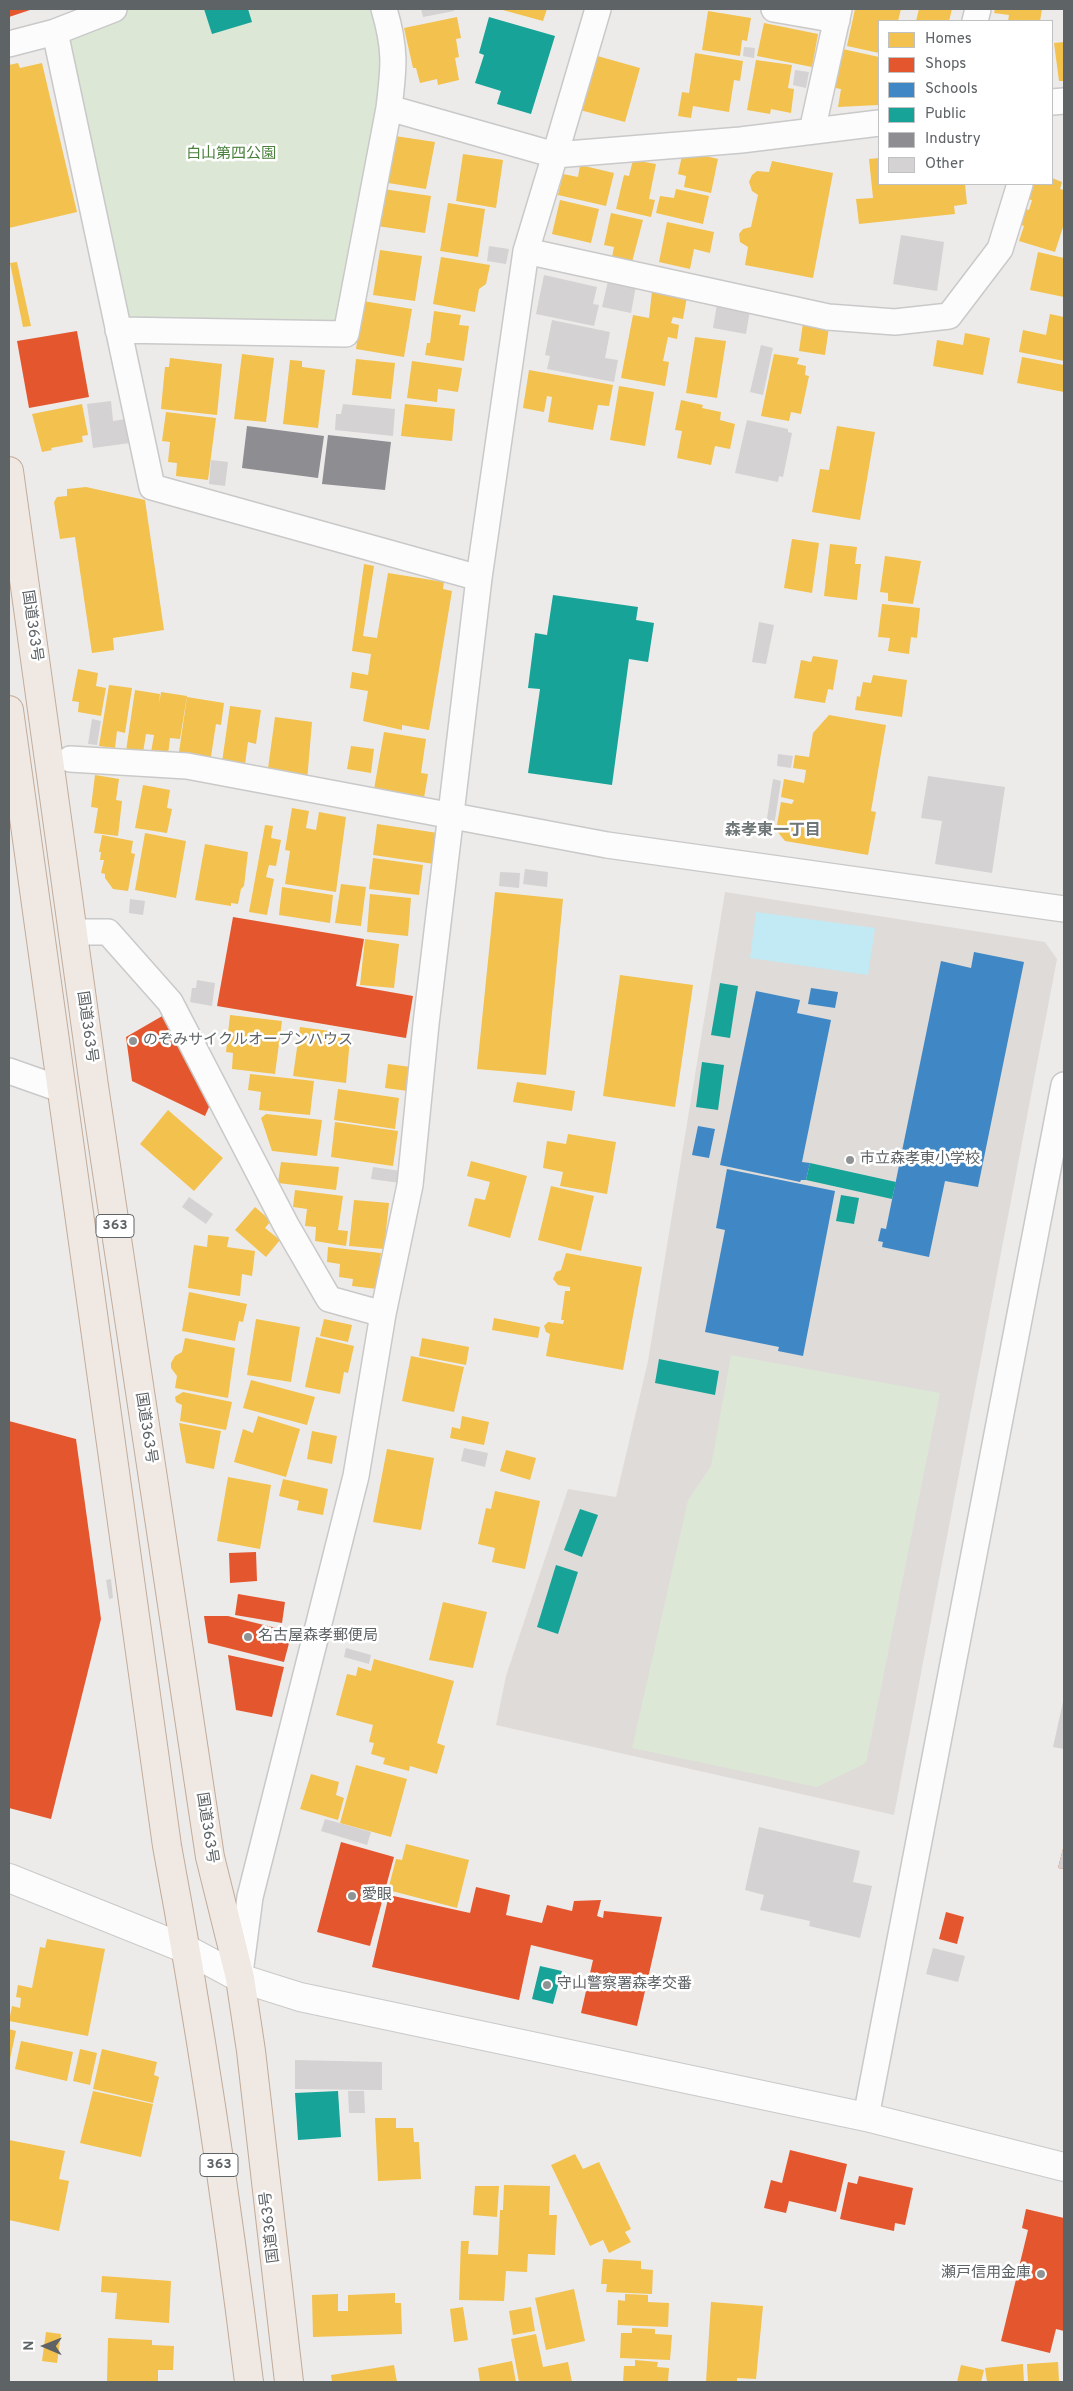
<!DOCTYPE html>
<html>
<head>
<meta charset="utf-8">
<style>
	body { margin:0 }
	#map { position:relative; width:1073px; height:2391px; overflow:hidden; background:#edebe9; font-family:Overpass,sans-serif }
	canvas { display:block }
	.frame { position:absolute; inset:0; border:10px solid #5e6366; pointer-events:none }
	.legend { position:absolute; left:878px; top:20px; width:175px; height:165px; box-sizing:border-box; background:#fff; border:1px solid #bfc1c2; margin:0; padding:6px 9px; list-style:none; font-size:15px; color:#5e6366 }
	.legend li { display:flex; align-items:center; gap:10px; height:25px }
	.legend b { width:25px; border:1px solid #bfc1c2 }
	.north { position:absolute; left:20px; top:2321px; width:50px; height:50px; -webkit-text-stroke:4px #fff; paint-order:stroke; rotate:271deg; font-size:14px; font-weight:700; line-height:20px; text-align:center; color:#5e6366 }
	.north::after { content:''; display:block; margin:auto; width:18px; height:22px; background:#5e6366; clip-path:polygon(50% 0,100% 100%,50% 72%,0 100%) }
</style>
</head>
<body>
<div id="map">
<canvas width="1073" height="2391"></canvas>
<div class="frame"></div>
<ul class="legend">
<li><b style="height:14px;background:#f2c14e"></b>Homes</li>
<li><b style="height:14px;background:#e4572e"></b>Shops</li>
<li><b style="height:14px;background:#3f88c5"></b>Schools</li>
<li><b style="height:14px;background:#17a398"></b>Public</li>
<li><b style="height:14px;background:#8d8d92"></b>Industry</li>
<li><b style="height:14px;background:#d4d2d2"></b>Other</li>
</ul>
<div class="north">N</div>
</div>
<script>
const ctx = document.querySelector('canvas').getContext('2d');
ctx.lineJoin = 'round';
function fillPath(path, color) { ctx.fillStyle = color; ctx.fill(path, 'evenodd'); }
function strokePath(path, color, width, dash) { ctx.strokeStyle = color; ctx.lineWidth = width; ctx.lineCap = dash ? 'butt' : 'round'; ctx.setLineDash(dash || []); ctx.stroke(path); }
function drawText(font, color, halo, rows, align = 'center') {
  ctx.font = font + ' Overpass,"Noto Sans JP",sans-serif'; ctx.lineWidth = 5; ctx.setLineDash([]); ctx.textBaseline = 'middle'; ctx.strokeStyle = halo; ctx.fillStyle = color; for (const [text, x, y, turn = 0] of rows) {
    ctx.save(); ctx.translate(x, y); ctx.rotate((+turn || 0) * Math.PI / 180); ctx.textAlign = isNaN(turn) ? turn : align; if (halo) ctx.strokeText(text, 0, 0); ctx.fillText(text, 0, 0); ctx.restore();
  }
}
const education = new Path2D(`
	M725 892 1045 942 1057 959 894 1815 496 1725 506 1676 568 1489 616 1497 648 1361Z`);
const green = new Path2D(`
	M116 9H382L388 108 346 334 120 330 57 32Z
	M731 1355 940 1393 866 1763 817 1787 632 1748 688 1500 711 1466Z`);
const water = new Path2D(`
	M756 912 875 928 868 975 750 958Z`);
const homes = new Path2D(`
	M499 9H547L543 21Z
	M855 9H901L898 21H879V53L847 46Z
	M919 9H952L949 21H916Z
	M995 9H1042L1040 21H1008L1009 15 994 13Z
	M708 11 751 18 747 41 742 40 740 56 702 50Z
	M457 17 461 38 456 39 459 57 455 58 459 80 438 85 437 79 420 83 416 68H413L404 28Z
	M764 23 818 34 812 67 757 56Z
	M1064 42V81H1059L1054 43Z
	M838 48 879 57 878 105 838 107 841 89 830 87Z
	M695 53 743 61 740 81 734 80 729 112 693 106 691 118 678 116 682 92 689 93Z
	M594 55 640 68 625 122 580 110Z
	M756 60 792 65 788 88 794 89 791 113 771 109 770 114 747 110Z
	M18 63 20 68 42 63 77 212 9 228V65Z
	M395 136 435 142 426 189 388 183Z
	M683 151 718 159 711 193 684 187 686 176 678 174Z
	M463 154 503 160 496 208 456 201Z
	M879 158V184H965L967 204 954 206 955 214 859 224 856 199 873 198 869 159Z
	M633 160 656 164 649 199 655 200 651 217 616 209 624 175 629 176Z
	M772 161 833 173 813 278 745 265 748 247 740 242 739 234 743 229 751 227 758 195 752 191 749 182 752 175 757 171 769 172Z
	M580 165 614 173 606 206 558 195 563 174 578 177Z
	M1052 178 1062 182 1060 189 1064 190V224L1055 252 1019 241 1024 226 1015 223 1020 207 1029 210 1032 200 1027 199 1032 184H1052Z
	M383 189 431 196 425 233 377 226Z
	M676 189 709 196 703 224 656 213 660 196 674 198Z
	M560 200 599 209 591 243 552 234Z
	M448 203 485 209 478 257 440 251Z
	M611 213 643 220 632 262 612 257 614 247 604 245Z
	M667 222 714 232 710 253 694 249 690 269 659 262Z
	M380 250 422 256 415 301 373 295Z
	M1038 252 1064 258V297L1030 290Z
	M441 257 490 265 486 284 479 289 475 312 433 304Z
	M17 262 31 326 23 327 10 263Z
	M652 291 687 297 683 319 673 317 671 323 679 325 677 339 668 337 663 361 669 362 665 386 621 378 633 315 649 318Z
	M363 301 412 309 404 357 356 349Z
	M434 311 461 315 459 325 469 326 464 361 425 355 427 343H430Z
	M1050 314 1064 317V361L1019 352 1023 330 1046 335Z
	M803 323 829 327 825 355 799 351Z
	M965 333 990 338 983 375 933 366 937 340 963 345Z
	M695 337 726 341 717 398 686 393Z
	M242 354 274 358 266 422 234 419Z
	M774 354 799 358 797 364 806 366 805 375 809 376 801 414 791 412 789 421 761 416Z
	M1022 357 1064 365V392L1017 383Z
	M170 358 222 364 217 415 161 409 165 367H169Z
	M356 359 395 363 391 399 352 395Z
	M290 360 302 361V367L325 370 318 428 283 424Z
	M412 361 462 368 458 392 438 389 437 402 407 398Z
	M529 370 613 385 609 406 598 405 593 430 548 422 552 397 547 396 544 412 523 408Z
	M619 386 654 392 645 446 610 440Z
	M681 400 703 405 702 408 721 412 720 420 735 424 730 449 715 446 711 465 677 458 682 431 675 430Z
	M82 404 88 435 82 436 83 442 51 448 52 450 42 452 32 414Z
	M405 404 455 409 452 441 401 436Z
	M166 412 216 418 208 480 176 476 177 463 168 462 170 442 162 441Z
	M837 426 875 432 860 520 812 512 820 469 829 470Z
	M86 487 145 500 164 630 113 638 114 650 92 653 75 537 60 539 54 502 57 497 67 496V489Z
	M792 539 819 543 812 593 784 588Z
	M830 544 857 547 855 564H861L857 600 824 596Z
	M885 556 921 561 913 604 888 601V593L880 592Z
	M364 564 374 566 363 636 377 638 388 573 444 582 443 589 452 591 429 730 402 725V730L363 721 368 691 350 688 352 672 368 675 371 654 352 651Z
	M882 604 920 608 917 638 911 637 909 654 888 651 890 638 878 637Z
	M813 656 838 660 833 690 828 689 825 703 794 698 801 660 811 662Z
	M78 669 98 673 96 686 106 688 101 716 78 712 79 702 72 701Z
	M873 675 907 680 902 717 855 710 857 696 860 697 863 682 871 683Z
	M109 685 132 688 125 733 117 731 115 748 99 746Z
	M135 690 160 694 159 704 161 692 187 696 180 739 170 738 168 755 151 752 154 735 146 734 143 753 126 751Z
	M187 697 224 703 221 725 216 724 210 763 178 759Z
	M230 706 261 710 256 744 248 742 244 772 221 769Z
	M829 715 886 725 871 811 876 812 868 855 785 841 776 830 781 802 792 804 794 800 781 797 784 779 804 783 806 770 793 768 795 755 809 757 813 733Z
	M275 717 312 722 307 781 267 776Z
	M384 732 426 739 421 773 428 774 423 804 373 795Z
	M351 746 374 749 371 773 347 769Z
	M95 775 119 779 116 800 122 801 118 836 94 833 98 808 91 807Z
	M143 785 170 790 167 808 172 809 167 833 135 828Z
	M292 808 309 811 306 828 316 830 319 812 346 817 336 892 285 884 290 851 285 850Z
	M377 824 438 833 434 864 373 855Z
	M265 825 273 826 271 838 281 840 276 866 269 865 266 877 274 879 267 915 249 912Z
	M145 833 186 841 176 898 135 890Z
	M102 835 133 841 131 853 135 854 128 891 113 889 105 878V874L101 873 104 860H100L101 852H99Z
	M205 844 248 852 244 886 241 889 238 904 231 903V906L195 900Z
	M373 858 423 865 419 895 369 889Z
	M341 884 366 887 361 926 335 923Z
	M282 887 333 895 330 923 279 915Z
	M495 892 563 899 546 1075 477 1069Z
	M370 894 411 898 408 936 367 932Z
	M365 939 399 944 394 988 360 985Z
	M620 975 693 985 675 1107 603 1096Z
	M230 1015 282 1021 275 1074 232 1069 233 1053 226 1052Z
	M300 1027 330 1031 329 1036 350 1039 346 1083 293 1076Z
	M388 1064 411 1067 408 1091 385 1088Z
	M250 1074 314 1081 310 1115 259 1110 261 1092 248 1090Z
	M517 1082 575 1091 572 1111 513 1102Z
	M338 1089 399 1098 395 1129 334 1120Z
	M168 1110 223 1158 194 1191 140 1144Z
	M266 1114 322 1120 317 1156 272 1151 261 1118Z
	M335 1122 398 1131 393 1166 331 1157Z
	M568 1134 616 1142 607 1194 560 1186 563 1172 543 1168 547 1141 566 1144Z
	M471 1161 527 1176 510 1238 468 1226 475 1198 485 1200 490 1182 467 1176Z
	M281 1162 339 1167 336 1190 278 1183Z
	M551 1186 594 1196 581 1251 538 1240Z
	M295 1190 343 1196 338 1230 348 1231 346 1246 315 1241 316 1227 305 1226 307 1209 293 1207Z
	M354 1200 389 1203 384 1249 349 1246Z
	M255 1207 271 1221 265 1228 280 1240 266 1257 235 1230Z
	M208 1235 229 1237 227 1247 255 1251 252 1276 242 1274 240 1296 188 1288 194 1245 207 1247Z
	M328 1247 381 1253 377 1289 352 1286 353 1279 339 1277 340 1264 327 1262Z
	M566 1253 642 1267 623 1370 546 1356 550 1334 546 1332 544 1326 548 1322 563 1324 564 1320H561L565 1291H570V1287L558 1285 553 1279 556 1272 561 1270Z
	M189 1292 247 1304 243 1322 239 1321 235 1341 182 1331Z
	M494 1318 540 1327 538 1338 492 1330Z
	M256 1319 300 1327 291 1382 247 1375Z
	M324 1319 352 1325 348 1342 320 1336Z
	M316 1337 354 1346 348 1373 344 1372 340 1394 305 1387Z
	M185 1338 235 1348 228 1398 175 1388 177 1376 171 1368V1363L175 1356 182 1352Z
	M422 1338 469 1347 466 1365 419 1356Z
	M411 1356 464 1367 454 1412 402 1401Z
	M251 1380 315 1397 307 1425 243 1408Z
	M183 1392 232 1402 226 1430 180 1421 182 1405 176 1402 175 1397Z
	M258 1416 300 1429 286 1477 234 1462 243 1429 253 1433Z
	M462 1416 489 1422 484 1445 450 1438 452 1427 460 1429Z
	M179 1423 221 1431 214 1469 186 1463Z
	M312 1431 337 1436 332 1464 307 1459Z
	M387 1449 434 1458 421 1530 373 1522Z
	M506 1450 536 1458 530 1480 500 1471Z
	M228 1477 271 1485 260 1549 217 1541Z
	M283 1479 328 1489 323 1515 297 1510 299 1501 279 1496Z
	M495 1491 540 1501 525 1569 492 1562 495 1548 478 1544 486 1508 491 1509Z
	M443 1602 487 1612 473 1668 429 1660Z
	M374 1659 454 1681 437 1743 445 1746 437 1774 410 1766 409 1771 383 1764 385 1758 371 1754 374 1743 369 1742 373 1725 336 1715 347 1674 356 1676 358 1667 371 1671Z
	M356 1765 407 1779 391 1837 340 1823Z
	M311 1774 339 1782 336 1795 344 1798 338 1820 300 1809Z
	M406 1844 469 1860 457 1908 388 1890 396 1859 402 1860Z
	M47 1939 105 1949 88 2036 9 2021 12 2006 20 2008 21 1998 16 1997 18 1985 32 1988 40 1947 45 1948Z
	M9 2029 16 2031 10 2059H9Z
	M21 2041 73 2052 67 2081 15 2069Z
	M80 2049 97 2053 90 2085 73 2081Z
	M102 2049 157 2062 154 2075 159 2077 153 2103 93 2089Z
	M93 2091 153 2104 141 2157 80 2143Z
	M375 2118H396V2128H413L414 2142H419L421 2179 378 2181Z
	M9 2140 65 2151 59 2179 69 2181 59 2231 9 2220Z
	M575 2154 583 2169 599 2162 631 2229 625 2232 631 2242 609 2253 603 2240 590 2246 551 2165Z
	M504 2185 550 2186 549 2215H557L555 2255 528 2254 527 2272 506 2271 504 2301 459 2300 461 2241H469L468 2254 498 2255 500 2210H503Z
	M475 2186H499L497 2217 473 2215Z
	M603 2259 641 2261V2269L653 2270 652 2294 606 2292 607 2284H601Z
	M102 2276 171 2281 169 2323 115 2319 117 2293 101 2292Z
	M574 2289 585 2341 546 2350 535 2298Z
	M395 2293V2303H401L402 2334 313 2337 312 2295 338 2294V2311H348V2295Z
	M625 2294 648 2295V2302L669 2303 668 2327 617 2325 618 2300 625 2301Z
	M711 2302 763 2306 756 2379 737 2378V2382H706Z
	M463 2307 468 2340 454 2342 450 2309Z
	M531 2307 535 2331 513 2335 509 2311Z
	M632 2328 655 2329V2334L672 2335 670 2360 620 2358 621 2333H632Z
	M46 2332 61 2334 57 2363 42 2361Z
	M536 2334 543 2367 568 2362 572 2382H519L511 2339Z
	M108 2338 152 2340V2345L174 2346 173 2370H158V2382H107Z
	M635 2360 658 2362 657 2367 669 2368 668 2382H623L624 2366H635Z
	M512 2361 516 2382H480L478 2368Z
	M1058 2362 1059 2382H1028L1027 2364Z
	M1023 2364 1024 2382H987L985 2368Z
	M394 2365 397 2382H332L331 2375Z
	M961 2365 984 2370 981 2382H957Z`);
const shops = new Path2D(`
	M9 9H33L9 17Z
	M77 331 89 397 29 408 17 341Z
	M233 917 364 939 356 986 413 996 406 1038 217 1006Z
	M164 1015 213 1098 205 1116 132 1081 126 1037Z
	M9 1421 76 1439 101 1619 51 1819 9 1808Z
	M256 1552 257 1581 230 1583 229 1553Z
	M238 1594 285 1602 282 1623 235 1615Z
	M204 1616H228L292 1632 284 1662 208 1643Z
	M228 1655 284 1667 272 1717 236 1710Z
	M341 1842 394 1857 370 1946 317 1932Z
	M1064 1845V1869L1058 1868Z
	M476 1887 510 1895 506 1915 542 1923 547 1905 572 1911 574 1901 601 1900 597 1916 603 1918 604 1911 662 1917 637 2026 581 2013 593 1960 531 1945 519 2000 372 1967 389 1895 470 1913Z
	M946 1912 964 1917 957 1944 939 1939Z
	M790 2150 847 2164 836 2212 789 2201 786 2213 764 2208 771 2180 782 2183Z
	M859 2176 913 2188 905 2225 895 2223 894 2231 840 2219 848 2182 857 2184Z
	M1026 2209 1064 2218V2331L1056 2329 1050 2353 1001 2341 1028 2230 1022 2228Z`);
const schools = new Path2D(`
	M974 952 1024 962 978 1187 945 1181 929 1257 882 1247 883 1242 878 1241 881 1228 886 1229 941 961 971 968Z
	M811 988 838 992 835 1008 808 1004Z
	M756 991 800 1000 797 1013 831 1020 802 1162 810 1163 806 1180H801L800 1182 720 1165Z
	M698 1126 715 1129 709 1158 692 1155Z
	M727 1169 835 1191 803 1356 778 1351 779 1347 705 1332 725 1230 716 1228Z`);
const public = new Path2D(`
	M204 9H248L252 22 212 34Z
	M489 17 555 36 531 114 497 104 501 91 475 83 484 55 479 53Z
	M553 595 638 607 636 620 654 623 648 662 629 659 612 785 528 773 540 689 528 688 535 633 547 635Z
	M720 983 738 986 730 1038 711 1035Z
	M702 1062 724 1065 718 1110 696 1107Z
	M810 1163 896 1182 892 1199 806 1180Z
	M841 1195 859 1198 854 1224 836 1221Z
	M659 1359 719 1371 715 1395 655 1383Z
	M580 1509 598 1515 582 1557 564 1550Z
	M556 1565 578 1572 558 1634 537 1627Z
	M540 1966 562 1971 553 2004 532 1999Z
	M338 2091 341 2137 298 2140 295 2093Z`);
const industry = new Path2D(`
	M247 426 324 436 318 478 242 468Z
	M328 435 391 442 385 490 322 484Z`);
const building = new Path2D(`
	M421 9H454V11L423 17Z
	M744 47 755 48 754 58 743 56Z
	M795 70 809 72 806 88 793 85Z
	M901 235 944 242 937 291 893 284Z
	M489 246 509 249 506 264 487 261Z
	M544 275 597 287 593 304 599 305 594 326 536 314Z
	M608 281 636 286 631 313 602 307Z
	M717 304 750 310 746 334 713 328Z
	M552 320 610 332 605 358 618 360 614 382 547 369 550 356 545 355Z
	M761 345 773 348 763 395 750 392Z
	M111 401 113 421 126 419 130 443 93 448 87 404Z
	M343 404 395 409 393 436 335 430 336 414H341Z
	M747 420 788 429V432L792 433 783 477 779 476 778 482 735 473Z
	M211 460 228 462 225 486 209 484Z
	M759 622 774 625 766 664 752 662Z
	M92 719 101 721 97 745 88 744Z
	M778 754 793 756 791 768 777 766Z
	M928 776 1005 787 992 873 935 864 942 821 921 818Z
	M773 779 781 781 774 826 766 825Z
	M525 869 548 872 547 887 523 884Z
	M500 872 520 873 519 888 499 886Z
	M130 899 145 901 143 915 129 913Z
	M197 980 215 983 212 1006 190 1002 192 988H196Z
	M373 1167 401 1171 400 1183 371 1179Z
	M189 1197 213 1214 206 1224 182 1207Z
	M464 1448 488 1453 485 1467 461 1461Z
	M111 1579 113 1598 109 1599 106 1580Z
	M346 1648 371 1655 369 1664 344 1657Z
	M1063 1702H1064V1749L1053 1747Z
	M325 1819 371 1832 367 1845 321 1831Z
	M759 1827 860 1851 853 1882 872 1886 860 1938 809 1926 810 1921 760 1910 764 1895 745 1890Z
	M1064 1845V1869L1058 1868Z
	M933 1948 965 1956 958 1982 926 1974Z
	M295 2060 382 2062V2090L295 2089Z
	M348 2091H364L365 2113H349Z`);
const street = new Path2D(`
	M114 9 55 32 152 487 479 578
	M598 9 555 155 741 140 879 123
	M774 9 837 20
	M975 21 978 9
	M9 44 55 32
	M1052 102 1064 101
	M812 131 839 9
	M526 251 828 317 895 322 949 316 1000 249 1020 184
	M118 330 346 334 389 108
	M70 759 187 766 607 845 1064 909
	M73 932H108L170 1002 286 1225 329 1299 383 1314
	M9 1071 63 1090
	M240 1973 250 1897 356 1476 383 1314 410 1185 426 1024 479 578 526 251 555 155 389 108C394 67 396 49 384 9
	M866 2117 1064 1085`);
const secondary = new Path2D(`
	M9 1878 186 1949 240 1978 300 1997 866 2117 1064 2167`);
const highway = new Path2D(`
	M9 471 94 1086 210 1857 240 1978 251 2051 289 2382
	M9 710 167 1846C200 2023 227 2203 249 2382`);
const markers = [
	[133,1041,5,"#909394"],
	[850,1160,5,"#909394"],
	[248,1637,5,"#909394"],
	[352,1896,5,"#909394"],
	[547,1985,5,"#909394"],
	[1041,2274,5,"#909394"]
];
const shields = [
	[115,1226,38],
	[219,2165,38]
];
const shieldNames = [
	["363",115,1226],
	["363",219,2165]
];
const parkNames = [
	["白山第四公園",231,155]
];
const streetNames = [
	["国道363号",31,626,82],
	["国道363号",86,1027,82],
	["国道363号",145,1428,81],
	["国道363号",206,1828,81],
	["国道363号",271,2227,-97]
];
const poiNames = [
	["のぞみサイクルオープンハウス",143,1041],
	["市立森孝東小学校",860,1160],
	["名古屋森孝郵便局",258,1637],
	["愛眼",362,1896],
	["守山警察署森孝交番",557,1985],
	["瀬戸信用金庫",1031,2274,"right"]
];
const neighbourhoodNames = [
	["森孝東一丁目",773,832]
];
fillPath(education, '#dfdbd9');
fillPath(green, '#dce7d6');
fillPath(water, '#c1eaf4');
fillPath(homes, '#f2c14e');
fillPath(shops, '#e4572e');
fillPath(schools, '#3f88c5');
fillPath(public, '#17a398');
fillPath(industry, '#8d8d92');
fillPath(building, '#d4d2d2');
strokePath(street, '#cac9c9', 28);
strokePath(secondary, '#c9c9c9', 30);
strokePath(highway, '#c2ab99', 30);
strokePath(street, '#fcfcfc', 25);
strokePath(secondary, '#fcfcfc', 28);
strokePath(highway, '#efe8e3', 28);
for (const [x, y, r, color] of markers) { const dot = new Path2D(); dot.arc(x, y, r, 0, 2 * Math.PI); ctx.fillStyle = color; ctx.fill(dot); strokePath(dot, '#fff', 2); }
for (const [x, y, w] of shields) { const box = new Path2D(); box.roundRect(x - w / 2, y - 11.5, w, 23, 4); ctx.fillStyle = '#fff'; ctx.fill(box); strokePath(box, '#5e6366', 1); }
drawText('bold 14px', '#5e6366', null, shieldNames);
drawText('15px', '#4a7f3c', '#fff', parkNames);
drawText('15px', '#5e6366', '#fff', streetNames);
drawText('15px', '#5e6366', '#fff', poiNames, 'left');
drawText('bold 16px', '#6f7678', '#fff', neighbourhoodNames);
</script>
</body>
</html>
